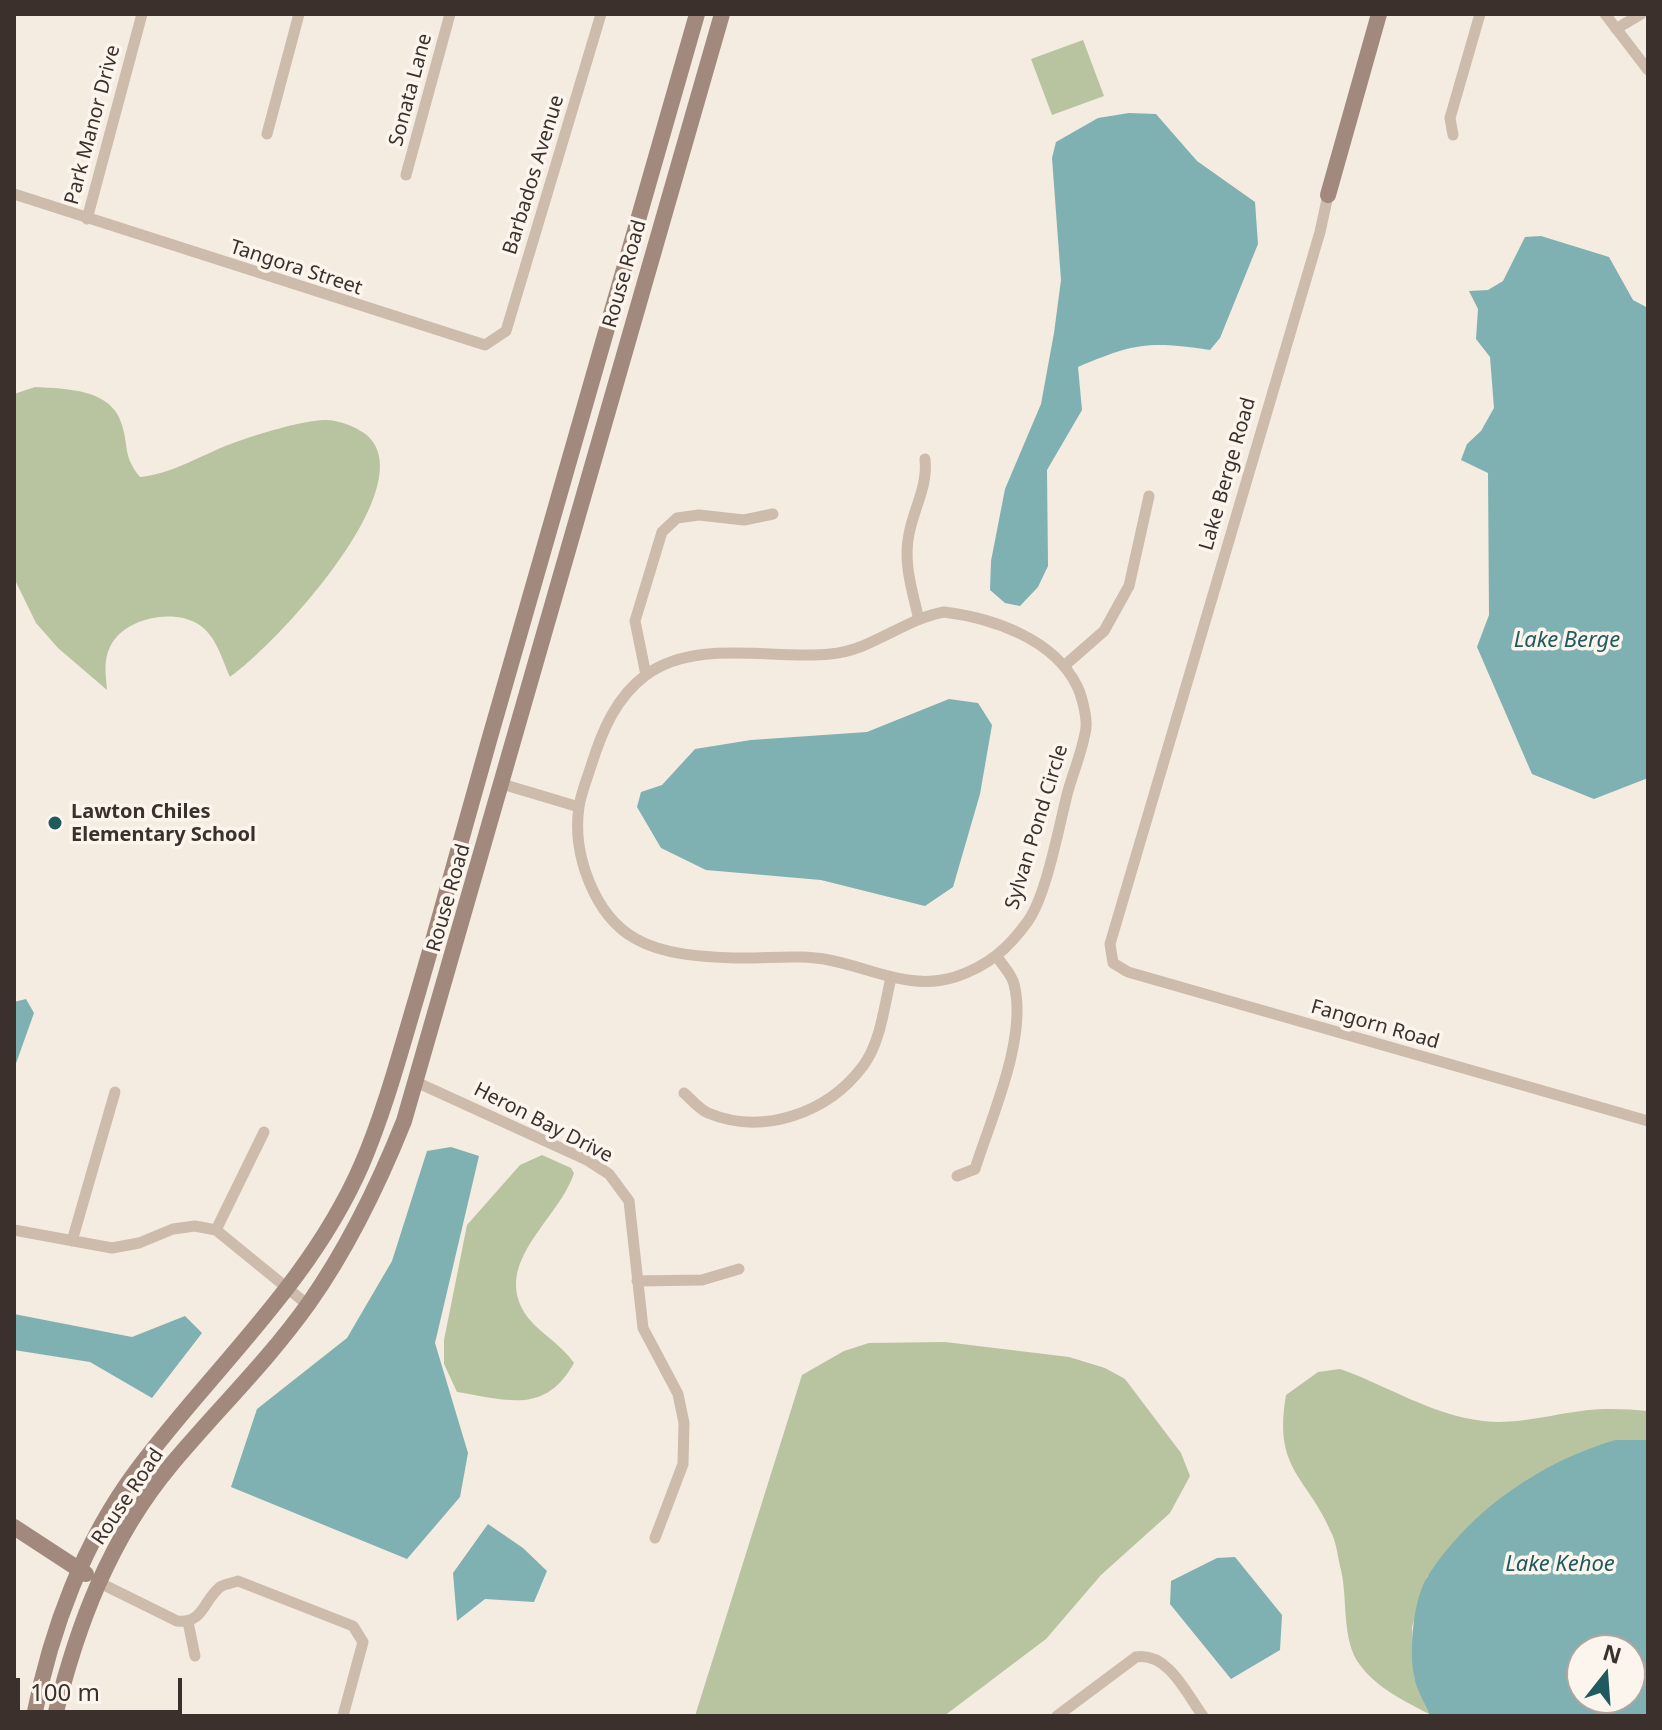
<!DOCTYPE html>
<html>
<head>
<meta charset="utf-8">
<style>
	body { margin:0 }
	#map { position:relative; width:1662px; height:1730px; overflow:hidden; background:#f4ebe1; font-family:"Noto Sans",sans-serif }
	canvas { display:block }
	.frame { position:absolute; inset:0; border:16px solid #3b302b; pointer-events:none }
	.north { position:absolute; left:1566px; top:1634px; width:80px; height:80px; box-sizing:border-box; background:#fbf5ee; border:2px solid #aea6a0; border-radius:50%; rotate:17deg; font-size:22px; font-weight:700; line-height:32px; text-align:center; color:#3b302b }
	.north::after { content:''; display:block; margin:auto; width:28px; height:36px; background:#1f5a5e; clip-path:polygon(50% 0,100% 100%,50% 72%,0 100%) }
	.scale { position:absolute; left:16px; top:1678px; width:166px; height:36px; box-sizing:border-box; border:4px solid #3b302b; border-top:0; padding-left:10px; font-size:24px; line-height:28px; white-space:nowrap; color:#3b302b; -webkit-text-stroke:6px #fbf5ee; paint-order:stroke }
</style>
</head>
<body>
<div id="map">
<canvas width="1662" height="1730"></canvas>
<div class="frame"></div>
<div class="north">N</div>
<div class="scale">100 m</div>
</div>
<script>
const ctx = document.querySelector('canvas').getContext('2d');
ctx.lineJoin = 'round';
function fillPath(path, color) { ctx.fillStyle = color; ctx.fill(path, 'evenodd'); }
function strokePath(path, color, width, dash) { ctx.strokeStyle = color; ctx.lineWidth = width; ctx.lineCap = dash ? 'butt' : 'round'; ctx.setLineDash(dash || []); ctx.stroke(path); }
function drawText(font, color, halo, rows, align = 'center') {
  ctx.font = font + ' "Noto Sans",sans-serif'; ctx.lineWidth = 7; ctx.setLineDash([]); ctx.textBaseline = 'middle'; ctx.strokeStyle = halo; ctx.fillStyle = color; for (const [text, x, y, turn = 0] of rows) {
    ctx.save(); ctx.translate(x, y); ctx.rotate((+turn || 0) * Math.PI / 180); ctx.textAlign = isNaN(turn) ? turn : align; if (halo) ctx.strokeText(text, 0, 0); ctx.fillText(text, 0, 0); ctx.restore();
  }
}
const green = new Path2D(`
	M1083 40 1104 96 1052 115 1031 59Z
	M35 387C65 389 112 388 122 425 129 448 123 456 140 477 174 474 204 453 236 442 259 434 300 421 324 420 336 419 354 426 364 433 430 481 273 648 230 677 222 659 216 635 198 624 173 608 123 618 110 647 103 661 106 675 107 690L58 648 36 623 14 578V394Z
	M542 1155 571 1168 574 1173C559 1220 491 1262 526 1315 537 1331 560 1343 574 1363 545 1415 507 1400 457 1392L444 1364V1340L467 1225 520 1165Z
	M945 1342 1069 1357 1105 1368 1125 1379 1181 1453 1190 1476 1170 1513 1101 1575 1046 1639 944 1716H695L802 1375 844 1351 869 1343Z
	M1340 1369C1388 1386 1432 1415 1483 1421 1516 1425 1549 1415 1581 1411 1602 1408 1626 1409 1648 1411V1440H1615L1427 1576 1412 1627 1414 1677 1429 1714C1404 1701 1377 1688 1360 1665 1341 1640 1348 1599 1341 1570 1338 1559 1337 1545 1332 1534 1307 1475 1273 1471 1286 1395L1318 1372Z`);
const water = new Path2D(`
	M1129 113 1156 114 1197 161 1255 202 1258 244 1220 338 1210 350C1148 341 1135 343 1078 367L1082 410 1047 470 1048 566 1038 587 1020 606 1005 603 990 590 991 561 1005 489 1041 404 1054 333 1061 280 1052 158 1056 142 1098 118Z
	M1541 236 1609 257 1633 300 1648 308V778L1594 799 1532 774 1477 647 1489 615 1488 473 1461 460 1467 444 1481 431 1494 408 1490 357 1476 339 1478 309 1469 291 1488 290 1503 281 1525 237Z
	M949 699 978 703 992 725 980 794 953 887 925 906 821 880 706 870 661 848 637 807 641 792 662 785 695 749 751 740 867 732Z
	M26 999 34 1013 14 1069V1002Z
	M451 1147 479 1156 435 1343 468 1453 460 1497 407 1559 231 1487 257 1409 347 1338 392 1261 427 1151Z
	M14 1314 132 1337 185 1316 202 1333 152 1398 90 1362 14 1350Z
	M1615 1440H1648V1716H1430C1425 1703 1416 1689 1414 1676 1409 1649 1413 1597 1429 1574 1472 1509 1541 1462 1615 1440ZM1582 1650H1630V1698H1582Z
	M488 1524 523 1548 547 1571 534 1602 485 1599 457 1621 453 1573Z
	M1235 1557 1282 1615 1280 1650 1231 1679 1170 1604 1171 1581 1217 1558Z`);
const street = new Path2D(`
	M1605 14 1648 70
	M1616 29 1641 14
	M267 134 299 14
	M1453 135 1450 118 1480 14
	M406 175 450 14
	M14 194 485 345 506 331 601 14
	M1328 195 1320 232 1110 944 1113 963 1128 972 1648 1121
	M87 219 142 14
	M944 612C993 618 1054 639 1077 686 1082 696 1087 717 1086 728 1083 749 1074 770 1068 791 1059 825 1047 894 1028 921 1008 949 988 966 955 977 911 991 871 968 829 960 800 954 765 959 735 958 704 957 664 955 636 939 594 916 572 853 579 807 581 793 587 779 591 766 602 731 616 697 646 675 697 638 772 660 830 654 871 651 904 619 944 612Z
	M918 616C912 589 903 563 909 534 914 507 928 487 925 459
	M1064 666 1104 631 1129 586 1149 496
	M646 675 635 621 662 532 677 518 699 515 744 520 773 514
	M502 784 579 807
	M416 1082 587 1160 609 1174 629 1201 643 1328 678 1394 684 1423 683 1464 655 1538
	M684 1093C691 1099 699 1109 708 1113 763 1136 828 1113 863 1066 881 1042 884 1006 891 978
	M957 1176 975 1169C991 1118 1028 1037 1014 984 1012 975 1003 966 998 958
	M14 1230 112 1248 139 1243 173 1229 195 1226 216 1230 308 1305
	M216 1230 264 1132
	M72 1241 115 1092
	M637 1281 702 1280 739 1269
	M98 1582 177 1621C203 1624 203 1601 220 1587 224 1584 233 1583 238 1581L353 1626 363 1642 343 1716
	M188 1622 195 1656
	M1057 1716 1136 1657C1168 1652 1186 1693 1203 1716`);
const secondary = new Path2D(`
	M1328 195 1379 14
	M14 1527 86 1574
	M34 1716C51 1629 84 1541 137 1470 214 1367 310 1284 362 1164 385 1110 400 1053 417 996 442 910 466 824 490 737 558 496 626 255 697 14
	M55 1716C77 1625 110 1538 171 1465 216 1411 268 1361 309 1303 349 1246 378 1186 404 1121L722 14`);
const markers = [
	[55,823,8,"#1f5a5e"]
];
const streetNames = [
	["Sonata Lane",411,90,-75],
	["Park Manor Drive",93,125,-75],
	["Barbados Avenue",534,175,-73],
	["Tangora Street",296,268,18],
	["Rouse Road",625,274,-74],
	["Lake Berge Road",1228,474,-74],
	["Sylvan Pond Circle",1037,827,-73],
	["Rouse Road",449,898,-74],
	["Fangorn Road",1375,1025,16],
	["Heron Bay Drive",543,1123,27],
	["Rouse Road",128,1497,-56]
];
const poiNames = [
	["Lawton Chiles",71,812],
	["Elementary School",71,835]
];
const waterNames = [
	["Lake Berge",1567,641],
	["Lake Kehoe",1560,1565]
];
fillPath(green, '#b8c4a0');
fillPath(water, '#7fb0b2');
strokePath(street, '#cdbbac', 11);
strokePath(secondary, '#a18a7d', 16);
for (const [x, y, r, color] of markers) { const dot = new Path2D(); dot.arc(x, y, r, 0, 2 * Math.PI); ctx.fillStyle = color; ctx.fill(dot); strokePath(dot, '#fbf5ee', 3); }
drawText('20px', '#3b302b', '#fbf5ee', streetNames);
drawText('bold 20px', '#3b302b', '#fbf5ee', poiNames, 'left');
drawText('italic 22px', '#1f5a5e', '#fbf5ee', waterNames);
</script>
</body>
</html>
